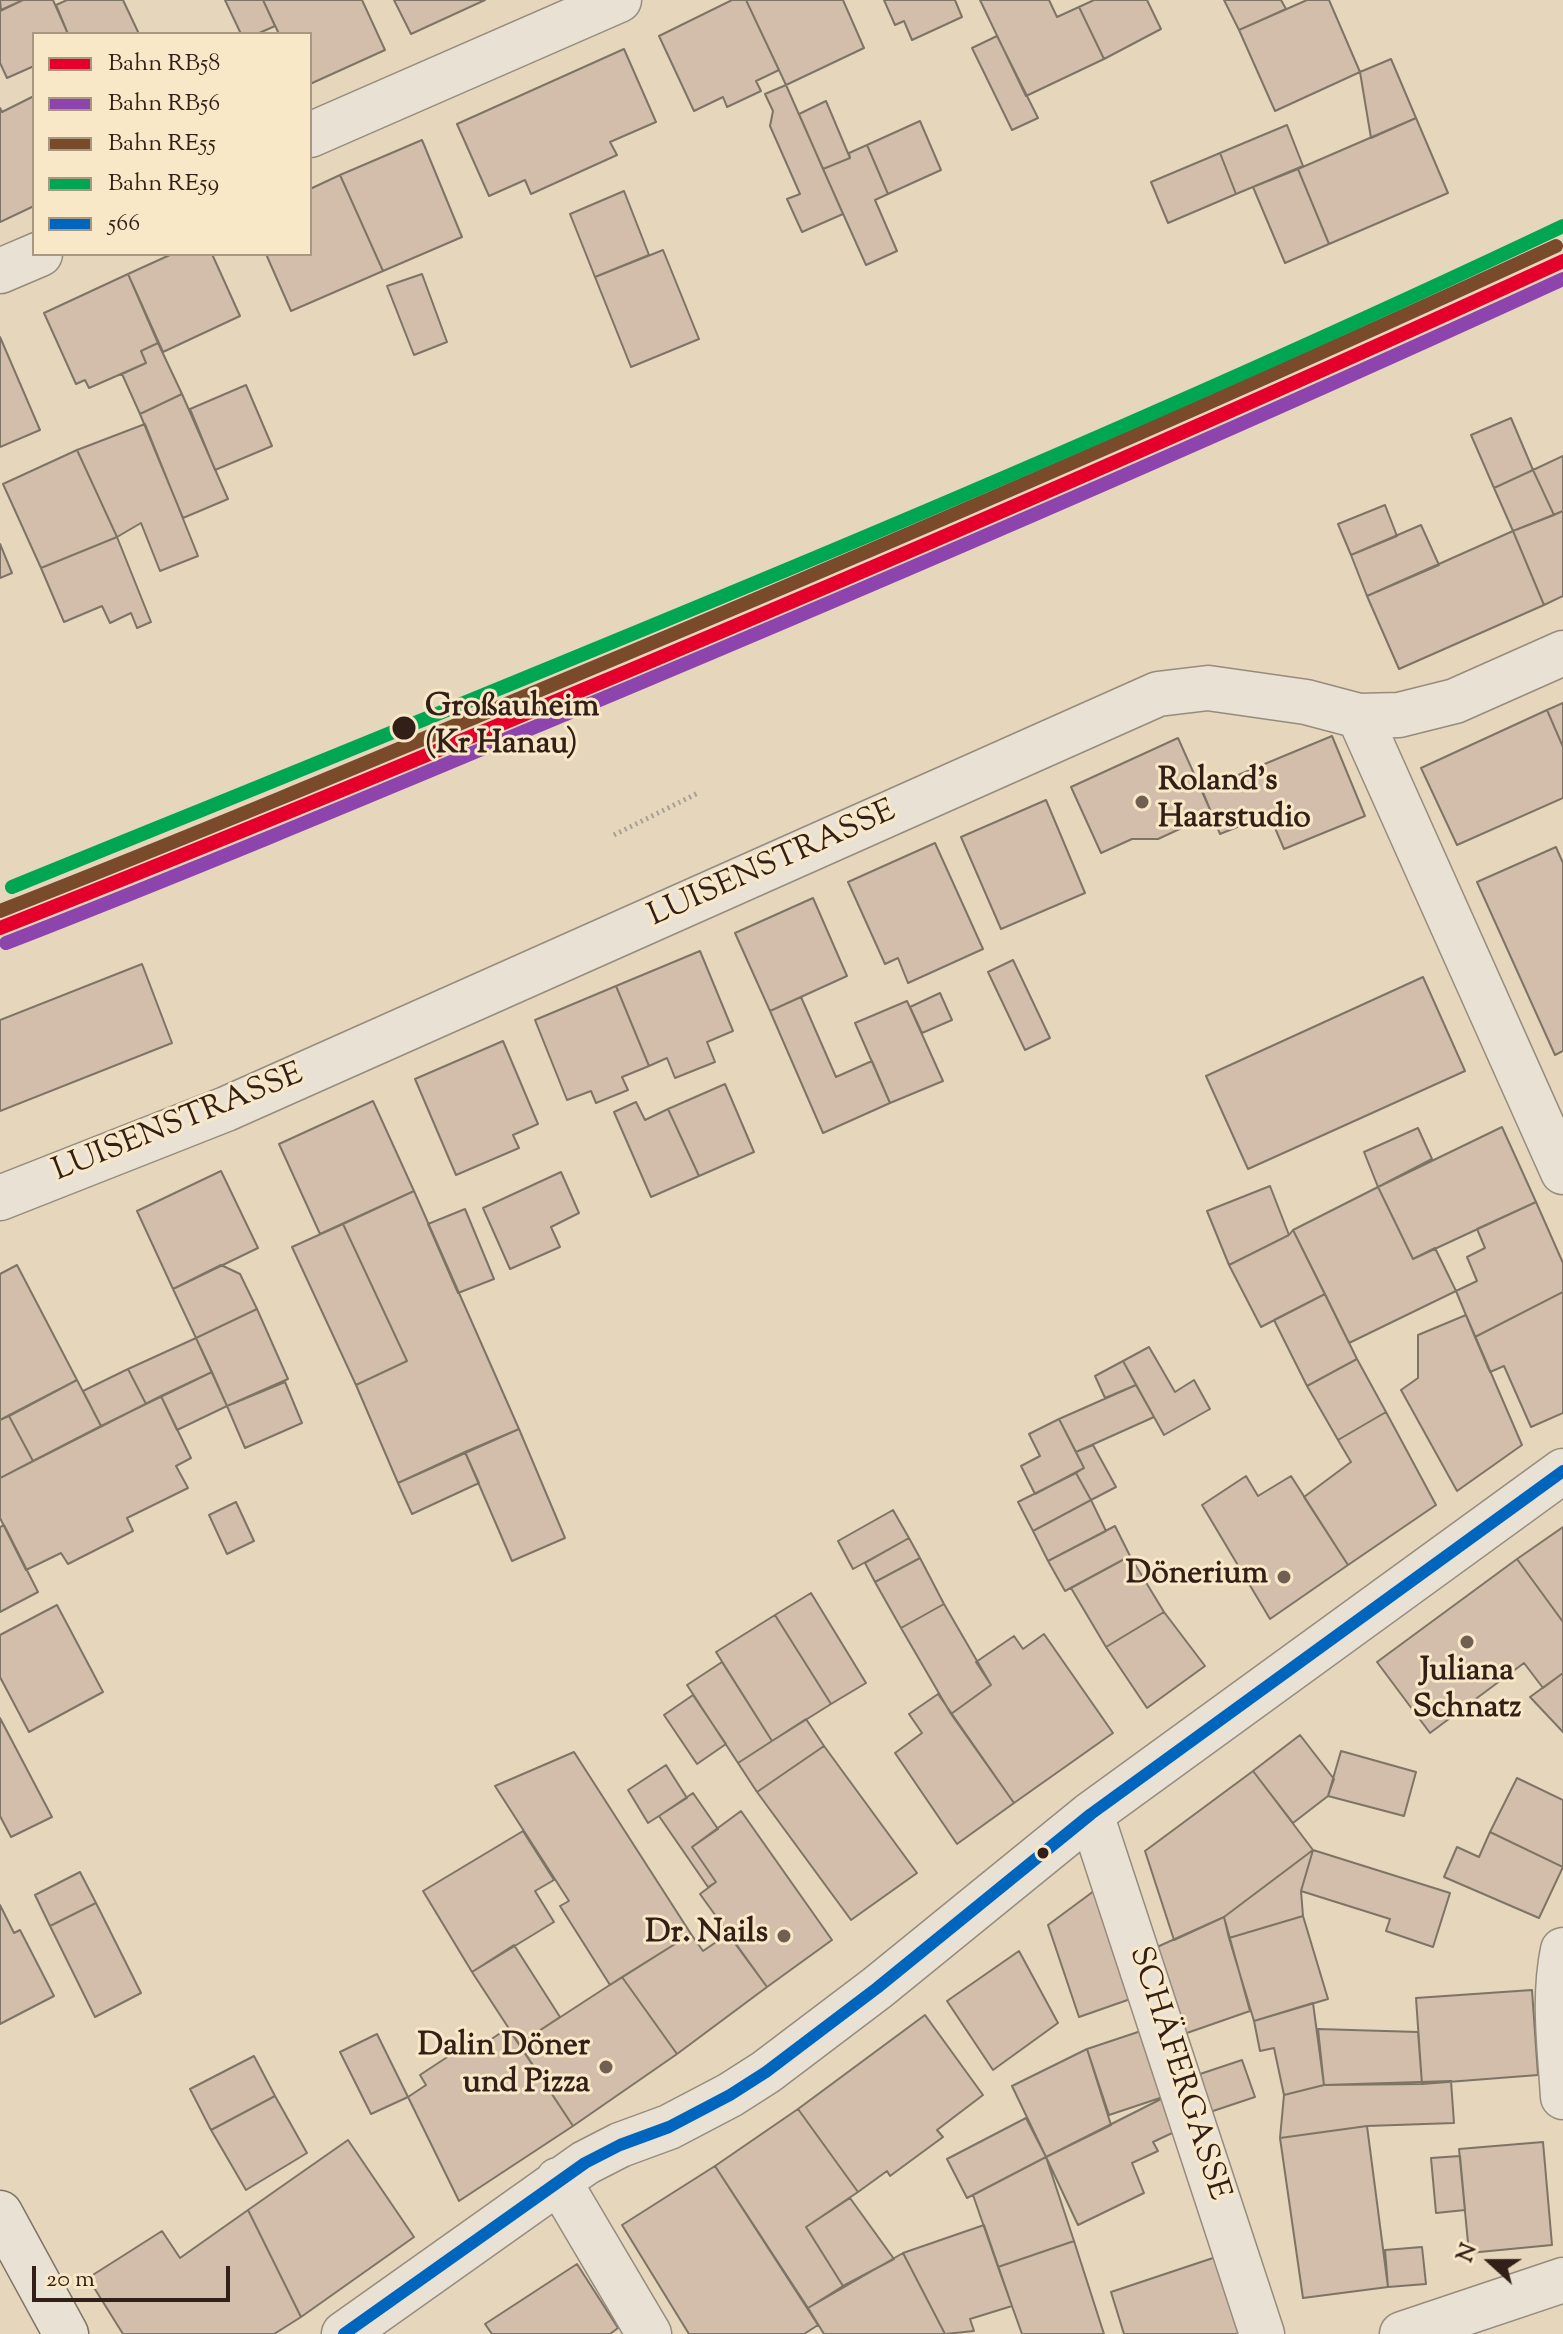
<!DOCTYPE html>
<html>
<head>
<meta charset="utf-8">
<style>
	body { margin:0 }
	#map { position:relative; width:1563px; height:2334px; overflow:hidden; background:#e5d6bc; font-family:"Sorts Mill Goudy",serif }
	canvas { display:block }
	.legend { position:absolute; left:32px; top:32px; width:280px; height:224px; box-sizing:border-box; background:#f9e8c8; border:2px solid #a99881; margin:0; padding:10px 14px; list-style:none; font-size:24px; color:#321f17 }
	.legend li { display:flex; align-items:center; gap:16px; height:40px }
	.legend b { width:40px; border:2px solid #a99881 }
	.north { position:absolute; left:1451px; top:2222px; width:80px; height:80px; -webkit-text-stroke:6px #f9e8c8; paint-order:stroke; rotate:291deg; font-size:22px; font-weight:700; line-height:32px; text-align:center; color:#321f17 }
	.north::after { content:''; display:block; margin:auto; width:28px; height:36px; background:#321f17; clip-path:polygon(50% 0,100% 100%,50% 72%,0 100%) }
	.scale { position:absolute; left:32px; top:2266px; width:198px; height:36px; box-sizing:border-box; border:4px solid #321f17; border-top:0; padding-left:10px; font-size:24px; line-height:28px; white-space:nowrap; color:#321f17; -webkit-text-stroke:6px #f9e8c8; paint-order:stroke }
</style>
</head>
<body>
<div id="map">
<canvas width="1563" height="2334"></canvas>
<ul class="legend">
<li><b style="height:10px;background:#e4002b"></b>Bahn RB58</li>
<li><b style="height:10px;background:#8e44ad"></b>Bahn RB56</li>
<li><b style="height:10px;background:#7a4b2a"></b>Bahn RE55</li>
<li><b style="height:10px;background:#00a651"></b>Bahn RE59</li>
<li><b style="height:10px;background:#0065bd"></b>566</li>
</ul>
<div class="north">N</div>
<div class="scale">20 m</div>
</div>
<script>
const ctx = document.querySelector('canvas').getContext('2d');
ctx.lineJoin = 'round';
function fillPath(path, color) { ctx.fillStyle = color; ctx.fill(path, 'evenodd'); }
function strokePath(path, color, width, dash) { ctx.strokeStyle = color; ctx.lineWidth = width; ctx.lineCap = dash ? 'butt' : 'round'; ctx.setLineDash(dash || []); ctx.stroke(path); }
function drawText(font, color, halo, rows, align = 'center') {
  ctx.font = font + ' "Sorts Mill Goudy",serif'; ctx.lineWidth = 6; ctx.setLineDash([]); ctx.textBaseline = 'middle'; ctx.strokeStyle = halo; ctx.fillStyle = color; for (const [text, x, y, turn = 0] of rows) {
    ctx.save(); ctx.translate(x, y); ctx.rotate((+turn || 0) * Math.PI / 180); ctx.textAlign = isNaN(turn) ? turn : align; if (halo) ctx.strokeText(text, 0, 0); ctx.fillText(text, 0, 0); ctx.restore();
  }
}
const building = new Path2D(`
	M0 0H23L1 10Z
	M23 0H53L68 34H34V66L7 78 0 63V11Z
	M67 0H123L139 34H68L56 5Z
	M225 0H263L275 26 257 34H241Z
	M263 0H362L385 50 310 84V34H279Z
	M394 0H485L411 34Z
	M732 0H746L779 70 756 81 761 91 727 107 723 97 694 111 659 36Z
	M746 0H843L864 48 786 85Z
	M884 0H955L962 17 912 40 904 21 895 25Z
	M980 0H1049L1057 17 1079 7 1104 59 1026 96Z
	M1094 0H1147L1161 29 1104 59 1079 7Z
	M1224 0H1281L1286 9 1239 30Z
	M1307 0H1329L1360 72 1275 111 1239 30Z
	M997 36 1038 118 1012 130 972 48Z
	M624 49 656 122 610 142 617 155 531 194 525 180 489 196 457 124Z
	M1391 59 1416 118 1371 138 1360 72Z
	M786 85 843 214 802 232 787 199 800 194 770 126 773 111 765 94Z
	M34 96V206L0 222V108L2 112Z
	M826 101 850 158 823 169 799 114Z
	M1416 118 1448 193 1329 244 1298 169Z
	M920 121 941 170 888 194 867 145Z
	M1287 125 1303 166 1236 194 1220 153Z
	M422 140 462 237 383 271 340 175Z
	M867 145 888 194 875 200 897 251 866 265 823 169 850 158 849 153Z
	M1220 153 1236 194 1168 223 1151 182Z
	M1298 169 1329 244 1285 263 1253 187Z
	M340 175 383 271 291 311 266 254H310V189Z
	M624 191 649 255 595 277 570 214Z
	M663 250 699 339 631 367 595 277Z
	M172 254H212L240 316 163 352 128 274Z
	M128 274 158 343 141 351 146 363 89 388 85 380 76 384 44 313Z
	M422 274 447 342 414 355 387 286Z
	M0 337 40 430 0 447Z
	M158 343 182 394 140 414 122 374 146 363 141 351Z
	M246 385 272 446 215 470 190 409Z
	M182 394 228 499 183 518 140 414Z
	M1511 418 1533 470 1494 488 1471 435Z
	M145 424 198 556 160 571 141 523 117 537 77 450Z
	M77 450 117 537 41 568 3 484Z
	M1563 456V511L1554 515 1533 470Z
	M1533 470 1554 515 1513 531 1494 488Z
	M1385 505 1397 536 1351 555 1338 524Z
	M1563 511V596L1544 605 1513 531Z
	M1421 525 1439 565 1367 596 1351 555Z
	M1513 531 1544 605 1399 669 1367 596Z
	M117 537 151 622 137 628 131 613 110 623 102 606 64 622 41 568Z
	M0 544 12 573 0 578Z
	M1563 703V747L1547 710Z
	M1547 710 1563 747V798L1457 845 1421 768Z
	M1332 736 1365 816 1284 849 1269 814 1220 834 1202 790Z
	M1178 738 1212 814 1158 839H1132L1101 853 1071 787Z
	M1046 800 1085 893 1001 929 961 837Z
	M935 843 983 949 908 983 898 958 885 964 848 882Z
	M1556 847 1563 863V1051L1555 1055 1477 882Z
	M813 898 847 976 770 1011 735 933Z
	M700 951 733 1031 707 1042 715 1062 675 1078 667 1058 649 1066 616 986Z
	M1013 960 1050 1038 1025 1050 988 972Z
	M142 964 172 1043 0 1111V1020Z
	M1423 977 1465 1071 1248 1169 1206 1076Z
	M616 986 649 1066 622 1077 628 1090 596 1103 591 1091 567 1100 535 1020Z
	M940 993 952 1020 922 1033 910 1007Z
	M801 997 836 1077 872 1061 890 1103 823 1133 770 1011Z
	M907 1001 943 1081 890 1103 855 1023Z
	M503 1041 538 1124 513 1135 519 1148 456 1175 415 1079Z
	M725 1084 754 1152 699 1176 668 1109Z
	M373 1101 414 1191 320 1234 279 1144Z
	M636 1102 645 1120 668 1109 699 1176 651 1197 614 1112Z
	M1502 1127 1536 1202 1413 1259 1378 1187Z
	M1418 1128 1432 1159 1378 1187 1364 1152Z
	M221 1171 258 1248 173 1289 137 1211Z
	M561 1172 579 1213 551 1227 560 1247 510 1269 483 1208Z
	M1270 1186 1289 1235 1229 1265 1207 1211Z
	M1378 1187 1413 1259 1435 1248 1456 1291 1349 1343 1293 1230Z
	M414 1191 519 1429 398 1483 356 1385 407 1361 343 1224Z
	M1536 1202 1563 1263V1292L1475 1337 1456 1291 1477 1281 1467 1257 1485 1248 1477 1229Z
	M465 1209 494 1279 458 1293 428 1224Z
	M343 1224 407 1361 356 1385 292 1247Z
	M1293 1230 1325 1294 1261 1327 1229 1265 1289 1235Z
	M17 1265 77 1380 0 1420V1274Z
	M221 1265 240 1274 257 1309 196 1338 173 1289Z
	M1563 1292V1413L1531 1427 1504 1366 1490 1372 1475 1337Z
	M1325 1294 1357 1359 1307 1386 1274 1320Z
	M257 1309 288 1379 227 1406 196 1338Z
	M1466 1315 1522 1445 1457 1491 1401 1390 1418 1378V1335Z
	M196 1338 212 1372 146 1404 128 1369Z
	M1149 1347 1175 1392 1194 1380 1210 1409 1164 1435 1123 1361Z
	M1357 1359 1386 1412 1338 1440 1307 1386Z
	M1123 1361 1136 1385 1105 1398 1095 1376Z
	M128 1369 146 1404 101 1426 83 1391Z
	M212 1372 227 1406 177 1430 161 1396Z
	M77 1380 101 1426 33 1461 9 1416Z
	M285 1382 302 1423 245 1448 227 1406Z
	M1136 1385 1154 1417 1076 1452 1059 1419Z
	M161 1396 191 1458 176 1466 188 1488 127 1518 133 1531 68 1564 61 1553 26 1570 0 1518V1478Z
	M1386 1412 1436 1505 1348 1565 1304 1497 1351 1462 1338 1440Z
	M9 1416 33 1461 0 1478V1420Z
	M1059 1419 1084 1468 1035 1494 1021 1466 1040 1456 1029 1434Z
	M519 1429 565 1538 512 1561 465 1452Z
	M1093 1445 1116 1487 1091 1500 1076 1473 1084 1468 1076 1452Z
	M465 1452 479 1483 412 1514 398 1483Z
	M1076 1473 1091 1500 1033 1531 1018 1502Z
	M1246 1476 1258 1496 1291 1476 1348 1565 1270 1619 1202 1505Z
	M1091 1500 1106 1531 1048 1561 1033 1531Z
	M236 1502 254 1541 227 1554 209 1515Z
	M893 1510 909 1538 853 1569 838 1541Z
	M4 1525 38 1592 0 1612V1527Z
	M1115 1526 1130 1556 1065 1591 1048 1561Z
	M1563 1527V1622L1517 1559Z
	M909 1538 920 1558 875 1582 865 1563Z
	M1130 1556 1164 1612 1106 1647 1071 1588Z
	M920 1558 944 1604 901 1628 875 1582Z
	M1517 1559 1563 1622V1673L1543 1688 1524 1663 1430 1733 1377 1662Z
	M811 1593 866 1683 831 1704 775 1615Z
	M944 1604 991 1685 951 1714 901 1628Z
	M57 1605 103 1692 29 1732 0 1677V1635Z
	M1164 1612 1205 1666 1147 1708 1106 1647Z
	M775 1615 831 1704 772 1741 716 1652Z
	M1044 1634 1113 1733 1014 1803 951 1714 991 1685 976 1662 1014 1636 1023 1649Z
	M722 1662 772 1741 738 1763 687 1685Z
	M1563 1673V1732L1530 1697Z
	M938 1694 1014 1803 957 1844 895 1753 922 1733 909 1714Z
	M693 1695 726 1744 697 1764 664 1715Z
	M0 1718 52 1817 11 1837 0 1816Z
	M806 1719 824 1746 757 1792 738 1763Z
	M1300 1735 1334 1779 1328 1796 1293 1823 1253 1771Z
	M824 1746 917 1873 851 1920 757 1792Z
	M1341 1751 1416 1772 1404 1816 1328 1796Z
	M574 1752 691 1934 610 1985 560 1906 569 1901 495 1786Z
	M666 1765 687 1798 648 1823 628 1790Z
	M1253 1771 1313 1850 1224 1917 1174 1940 1145 1851Z
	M1517 1778 1563 1800V1867L1490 1832Z
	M693 1793 718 1829 692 1847 716 1882 708 1887 659 1816Z
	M741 1811 832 1940 767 1987 700 1894 716 1882 692 1847Z
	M523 1831 554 1880 535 1891 554 1922 472 1972 423 1891Z
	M1490 1832 1563 1867 1539 1918 1444 1877 1457 1847 1479 1857Z
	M1313 1850 1301 1891 1303 1916 1229 1938 1224 1917Z
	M1313 1850 1450 1893 1433 1947 1386 1931 1390 1919 1301 1891Z
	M80 1872 96 1903 50 1926 35 1895Z
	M1102 1885 1139 1996 1079 2017 1048 1925Z
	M96 1903 141 1993 95 2017 50 1926Z
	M0 1905 14 1933 20 1930 54 1996 0 2024Z
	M1303 1916 1328 1999 1254 2021 1229 1938Z
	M1224 1917 1250 2011 1184 2034 1157 1947Z
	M691 1934 703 1951 728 1934 767 1987 677 2054 622 1977Z
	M514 1945 560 2017 519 2044 472 1972Z
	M1019 1951 1058 2023 993 2070 947 2001Z
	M622 1977 677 2054 573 2126 519 2044Z
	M1532 1990 1538 2075 1422 2084 1416 1998Z
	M1313 2003 1324 2085 1284 2095 1274 2048 1260 2051 1254 2021Z
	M925 2015 983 2095 937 2130 943 2137 890 2176 887 2171 858 2192 798 2109Z
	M508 2028 573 2126 459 2201 408 2097 426 2085 420 2075 473 2040 478 2048Z
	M1147 2029 1169 2095 1109 2115 1087 2049Z
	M1318 2029 1418 2032 1422 2084 1324 2085Z
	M377 2034 408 2097 371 2114 340 2052Z
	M1087 2049 1111 2125 1046 2157 1012 2086Z
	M254 2056 275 2096 211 2130 190 2089Z
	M1242 2060 1255 2097 1210 2112 1197 2075Z
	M1451 2081 1454 2123 1367 2126 1280 2138 1284 2095 1324 2085Z
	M1169 2095 1185 2127 1153 2142 1158 2151 1132 2163 1144 2193 1078 2225 1046 2157Z
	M275 2096 307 2153 246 2190 211 2130Z
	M798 2109 858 2192 806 2227 843 2286 808 2308 715 2166Z
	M1026 2118 1046 2157 967 2198 947 2159Z
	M1367 2126 1388 2287 1303 2298 1280 2138Z
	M348 2140 414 2237 301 2317 248 2210Z
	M1543 2142 1552 2245 1469 2253 1459 2149Z
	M1460 2156 1465 2210 1436 2213 1431 2158Z
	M1046 2157 1074 2241 998 2267 973 2195Z
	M715 2166 818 2325 804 2334H689L622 2225Z
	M850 2198 894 2259 843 2286 806 2227Z
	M248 2210 301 2317 274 2334H123L88 2278 162 2231 180 2258Z
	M984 2225 1012 2306 970 2319 974 2331 945 2334 903 2253Z
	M1074 2241 1104 2334H1022L998 2267Z
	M1422 2247 1426 2284 1388 2287 1385 2250Z
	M903 2253 945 2334H824L808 2308Z
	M1216 2257 1242 2334H1124L1111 2292Z
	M577 2264 618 2328 610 2334H492L485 2324Z`);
const path = new Path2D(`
	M614 835 698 793`);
const street = new Path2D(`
	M310 135 619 0
	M0 271 40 254
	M1359 716 1563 1172
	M0 1198 226 1109 1158 694 1208 688 1306 702 1359 716 1399 715 1455 701 1563 653
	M1091 1814 1262 2334
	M1563 1950C1553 1998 1560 2048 1563 2097
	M558 2180 649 2334
	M344 2334 585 2163 620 2145 669 2127 730 2095 766 2072 877 1988 1091 1814 1563 1471
	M1402 2334 1563 2280`);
const secondary = new Path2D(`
	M0 2213 66 2334`);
const bus1 = new Path2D(`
	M344 2334 585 2163 620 2145 669 2127 730 2095 766 2072 877 1988 1091 1814 1563 1471`);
const rail1 = new Path2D(`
	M0 928C188 854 375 777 561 699 898 558 1232 413 1563 261`);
const rail2 = new Path2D(`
	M6 943C196 869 384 790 573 711 905 572 1236 429 1563 279`);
const rail3 = new Path2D(`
	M0 911C187 838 373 760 559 682 894 542 1226 398 1556 246`);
const rail4 = new Path2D(`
	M12 887C533 675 1055 467 1563 226`);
const markers = [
	[404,728,13,"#321f17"],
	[1142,802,8,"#715f51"],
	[1284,1577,8,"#715f51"],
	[1467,1642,8,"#715f51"],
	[1043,1853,7,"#321f17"],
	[784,1936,8,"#715f51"],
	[606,2067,8,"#715f51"]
];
const stopNames = [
	["Großauheim",425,710],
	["(Kr Hanau)",425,747]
];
const poiNames = [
	["Roland's",1158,784,"left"],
	["Haarstudio",1158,821,"left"],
	["Dönerium",1268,1577],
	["Juliana",1467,1674,"center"],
	["Schnatz",1467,1711,"center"],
	["Dr. Nails",768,1936],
	["Dalin Döner",590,2049],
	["und Pizza",590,2086]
];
const streetNames = [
	["LUISENSTRASSE",773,866,-24],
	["LUISENSTRASSE",179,1125,-22],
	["SCHÄFERGASSE",1177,2074,72]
];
fillPath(building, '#d2beaa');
strokePath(building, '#7e7466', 2);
strokePath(street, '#968c7d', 47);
strokePath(secondary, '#7e7466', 47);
strokePath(path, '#a7a095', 5, [2, 4]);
strokePath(street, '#e8e1d4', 44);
strokePath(secondary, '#e8e1d4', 44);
strokePath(bus1, '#0065bd', 12);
strokePath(rail1, '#e4002b', 14);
strokePath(rail2, '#8e44ad', 14);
strokePath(rail3, '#7a4b2a', 14);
strokePath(rail4, '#00a651', 14);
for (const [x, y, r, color] of markers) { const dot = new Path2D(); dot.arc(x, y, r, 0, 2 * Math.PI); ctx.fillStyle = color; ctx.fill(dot); strokePath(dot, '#f9e8c8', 3); }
drawText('bold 32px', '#321f17', '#f9e8c8', stopNames, 'left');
drawText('bold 32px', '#321f17', '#f9e8c8', poiNames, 'right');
drawText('32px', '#321f17', '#f9e8c8', streetNames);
</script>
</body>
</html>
